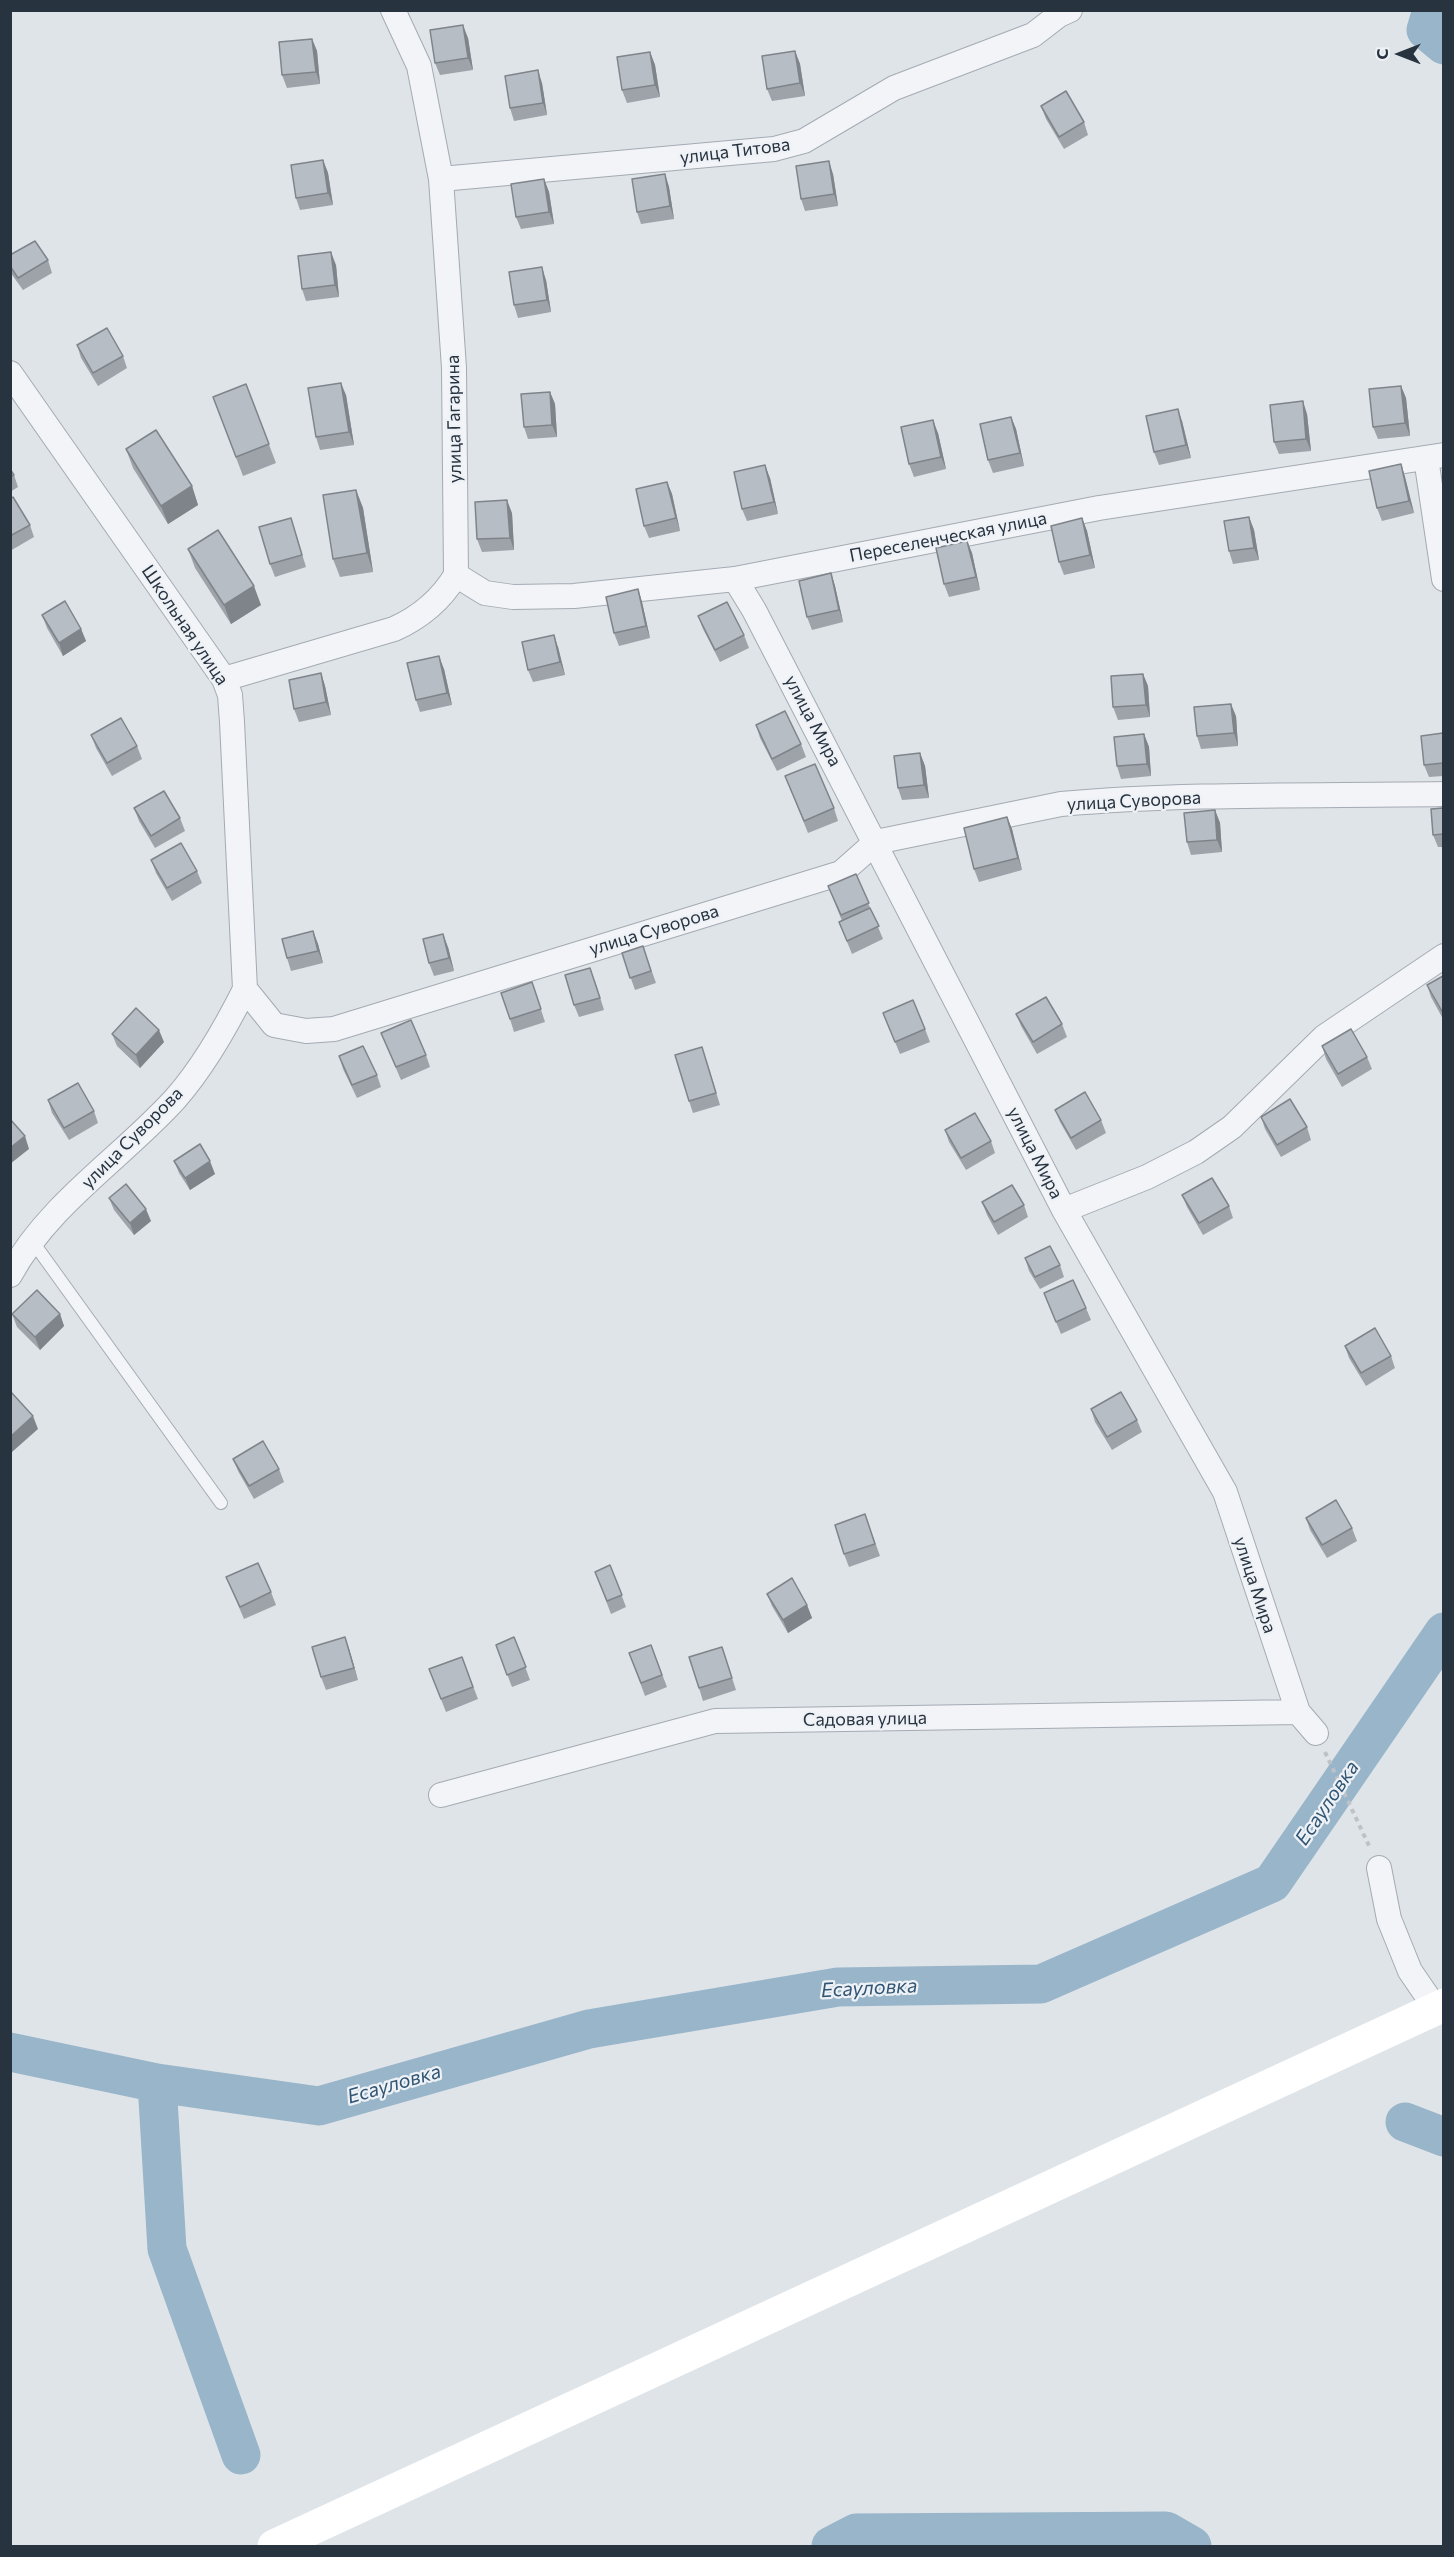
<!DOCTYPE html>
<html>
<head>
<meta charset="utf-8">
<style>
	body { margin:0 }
	#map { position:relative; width:1454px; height:2557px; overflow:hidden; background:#dfe4e9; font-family:Commissioner,sans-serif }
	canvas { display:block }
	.frame { position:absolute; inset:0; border:12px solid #283340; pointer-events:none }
	.north { position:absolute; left:1370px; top:24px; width:60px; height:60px; -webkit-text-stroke:4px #eef2f6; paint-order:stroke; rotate:270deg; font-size:16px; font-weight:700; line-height:24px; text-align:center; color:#283340 }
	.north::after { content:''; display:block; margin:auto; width:21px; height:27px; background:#283340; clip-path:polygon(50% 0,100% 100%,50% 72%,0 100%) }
</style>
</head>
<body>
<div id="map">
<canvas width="1454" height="2557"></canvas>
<div class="frame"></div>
<div class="north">С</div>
</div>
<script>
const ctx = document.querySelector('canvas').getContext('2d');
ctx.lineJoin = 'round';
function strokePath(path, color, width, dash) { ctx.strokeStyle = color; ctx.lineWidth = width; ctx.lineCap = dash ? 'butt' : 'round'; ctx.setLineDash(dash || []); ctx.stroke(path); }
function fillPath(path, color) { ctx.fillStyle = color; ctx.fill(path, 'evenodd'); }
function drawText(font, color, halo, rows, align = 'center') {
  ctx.font = font + ' Commissioner,sans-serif'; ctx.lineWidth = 4.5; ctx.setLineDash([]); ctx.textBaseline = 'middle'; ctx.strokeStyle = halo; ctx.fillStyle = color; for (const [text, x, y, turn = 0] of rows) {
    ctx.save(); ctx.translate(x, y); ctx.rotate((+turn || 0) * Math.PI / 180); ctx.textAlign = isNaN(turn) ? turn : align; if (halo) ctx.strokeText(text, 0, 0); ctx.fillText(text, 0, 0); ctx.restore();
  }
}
const river = new Path2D(`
	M1432 10 1426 30 1444 45
	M10 2052 157 2083 319 2106 589 2029 838 1987 1041 1984 1272 1883 1444 1632
	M157 2083 167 2249 241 2455
	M1405 2122 1444 2137
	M831 2546 856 2533 1166 2531 1192 2546`);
const path = new Path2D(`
	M1325 1752 1370 1848`);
const lane = new Path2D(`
	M33 1242 221 1503`);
const street = new Path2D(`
	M441 179 774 149 804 141 894 88 1033 35 1059 15 1070 10
	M10 373 224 679 230 695 232 722 245 989
	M1426 458 1444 579
	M456 575 485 593 513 597 574 596 735 579 1099 508 1444 455
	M735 579 754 610 1064 1210 1225 1492 1298 1712 1316 1733
	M224 679 394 629C421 617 441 600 456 575L454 368 441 179 419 66 393 10
	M245 989 274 1025 306 1031 334 1029 841 873 876 842 1061 804C1188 793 1316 796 1444 794
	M1064 1210 1147 1177 1196 1152 1232 1127 1324 1037 1444 956
	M10 1275C49 1203 123 1157 176 1098 204 1066 226 1027 245 989
	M441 1795 715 1721 1298 1712
	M1379 1868 1389 1919 1410 1971 1436 2009`);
const secondary = new Path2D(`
	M274 2546 1444 2005`);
const wall = new Path2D(`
	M468 38 473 70 440 75 435 63Z
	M312 39 317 51 320 84 287 88 282 75Z
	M795 51 800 64 805 96 772 101 767 89Z
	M650 52 655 65 660 97 627 103 622 90Z
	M542 83 547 115 514 121 510 108Z
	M1041 106 1084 122 1088 135 1064 149 1046 119Z
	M323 160 328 173 333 205 300 210 296 198Z
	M665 174 669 187 674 219 641 224 637 212Z
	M833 174 838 206 805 211 801 199Z
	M544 179 549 192 554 224 521 229 516 217Z
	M10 255 48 260 52 273 23 290 10 272Z
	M336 265 339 297 306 301 302 289Z
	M546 280 551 312 518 318 514 305Z
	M77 345 123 356 127 368 98 386 81 358Z
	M246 384 276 463 243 476 213 397Z
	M1401 386 1406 398 1410 436 1378 439 1373 427Z
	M550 392 555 404 557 437 528 439 524 427Z
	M346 395 354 445 320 450 316 437Z
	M1307 414 1311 451 1279 454 1274 442Z
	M1011 417 1016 429 1024 466 993 473 988 460Z
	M1182 421 1191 458 1159 465 1154 452Z
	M938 433 946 469 914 477 909 464Z
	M126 449 192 486 198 505 168 524 133 468Z
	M1401 464 1405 477 1414 513 1382 521 1377 508Z
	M10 469 14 475 18 487 10 492Z
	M770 478 778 514 747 521 742 509Z
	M667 482 672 494 680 531 649 538 644 526Z
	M356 490 363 508 373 572 340 577 333 559Z
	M10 499 30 525 34 537 10 551Z
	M512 513 514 550 482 552 477 539Z
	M1249 517 1254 530 1259 560 1233 564 1229 551Z
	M291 518 306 567 275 577 270 564Z
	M1082 518 1087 531 1095 568 1064 575 1059 562Z
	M967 541 972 553 980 590 949 597 944 584Z
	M188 549 261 605 231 624 195 568Z
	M831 573 835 586 843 622 812 630 807 617Z
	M638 589 642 602 650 638 619 646 614 633Z
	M42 615 81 629 86 641 63 656 47 628Z
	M698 616 744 635 749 648 720 662 703 629Z
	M558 647 565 675 533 682 528 670Z
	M444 669 452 705 420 712 416 700Z
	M321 673 325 686 331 715 299 722 294 709Z
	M1143 674 1148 686 1150 717 1118 720 1113 707Z
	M1236 716 1238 746 1201 749 1197 736Z
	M756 725 801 744 806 757 777 771 760 738Z
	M1443 733V776L1429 777 1424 765Z
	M1144 734 1149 747 1151 776 1121 779 1117 766Z
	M91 735 137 746 142 759 112 776 96 748Z
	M920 753 925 766 929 798 902 800 898 788Z
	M785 776 834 808 838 821 808 833Z
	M134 808 180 818 185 831 155 848 139 821Z
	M1443 808V847H1438L1433 835Z
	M1215 810 1220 823 1222 852 1191 855 1187 842Z
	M1007 817 1012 829 1022 870 979 882 974 869Z
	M151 860 197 871 202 883 172 901 156 873Z
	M856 874 883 939 852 954 839 922 842 921 828 886Z
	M313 931 318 944 323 963 291 971 287 958Z
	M643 946 656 983 635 990 622 953Z
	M448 947 454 971 434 976 429 963Z
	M1443 976V1019L1431 997 1427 985Z
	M595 981 604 1010 579 1017 574 1005Z
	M532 982 545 1022 514 1032 510 1019Z
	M883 1013 925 1029 930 1042 900 1054Z
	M1016 1014 1062 1024 1067 1037 1037 1054 1021 1026Z
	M381 1033 426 1055 430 1067 401 1080Z
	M112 1034 164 1042 140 1068 117 1046Z
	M1322 1046 1367 1057 1372 1069 1342 1087 1326 1059Z
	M339 1056 377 1075 381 1087 357 1098 343 1069Z
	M706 1059 720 1105 693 1113 689 1101Z
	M48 1100 94 1111 98 1123 69 1140 52 1113Z
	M1055 1110 1101 1120 1106 1133 1076 1150 1060 1122Z
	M1261 1117 1307 1127 1311 1140 1281 1157 1265 1129Z
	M945 1130 991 1141 995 1153 966 1170 949 1142Z
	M174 1161 215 1174 190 1190 179 1173Z
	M1182 1195 1229 1206 1233 1218 1203 1235 1187 1207Z
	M109 1198 151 1221 134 1235 114 1210Z
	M982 1202 1024 1205 1028 1217 998 1235 987 1215Z
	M1025 1258 1060 1265 1064 1277 1040 1289 1029 1271Z
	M1044 1293 1086 1308 1091 1320 1061 1334Z
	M12 1314H60L64 1326 40 1350 17 1327Z
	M1345 1346 1391 1356 1395 1368 1366 1386 1349 1358Z
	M1091 1409 1137 1420 1142 1432 1112 1450 1095 1422Z
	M233 1459 279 1469 284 1482 254 1499 238 1471Z
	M865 1514 880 1556 849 1567 844 1554Z
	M1306 1518 1352 1528 1357 1541 1327 1558 1310 1530Z
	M610 1565 626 1607 611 1614 595 1572Z
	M226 1577 271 1592 276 1605 244 1619Z
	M767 1594 807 1605 812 1618 788 1633 772 1606Z
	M514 1637 530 1680 512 1687 496 1645Z
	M651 1645 667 1687 645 1696 629 1653Z
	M722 1647 736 1690 703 1701 699 1688Z
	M349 1649 358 1680 326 1690 321 1677Z
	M462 1657 478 1699 446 1712 429 1669Z`);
const shadedWall = new Path2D(`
	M463 25 468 38 473 70 468 58Z
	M312 39 317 51 320 84 316 72Z
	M795 51 800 64 805 96 800 83Z
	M650 52 655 65 660 97 655 85Z
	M538 70 542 83 547 115 543 103Z
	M323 160 328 173 333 205 328 193Z
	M829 161 833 174 838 206 834 194Z
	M665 174 669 187 674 219 670 206Z
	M544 179 549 192 554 224 549 212Z
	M331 252 336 265 339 297 335 285Z
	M542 267 546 280 551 312 547 300Z
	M341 383 346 395 354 445 349 432Z
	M1401 386 1406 398 1410 436 1405 423Z
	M550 392 555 404 557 437 552 425Z
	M1303 401 1307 414 1311 451 1306 439Z
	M1178 409 1182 421 1191 458 1186 445Z
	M1011 417 1016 429 1024 466 1020 453Z
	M933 420 938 433 946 469 941 457Z
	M1401 464 1405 477 1414 513 1409 501Z
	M765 465 770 478 778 514 774 502Z
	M667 482 672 494 680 531 676 518Z
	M192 486 198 505 168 524 161 506Z
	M356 490 363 508 373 572 367 553Z
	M507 500 512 513 514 550 510 538Z
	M1249 517 1254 530 1259 560 1254 548Z
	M1082 518 1087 531 1095 568 1090 555Z
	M967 541 972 553 980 590 976 577Z
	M831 573 835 586 843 622 839 610Z
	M254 586 261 605 231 624 224 605Z
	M638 589 642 602 650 638 646 626Z
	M81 629 86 641 63 656 59 643Z
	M554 635 558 647 565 675 560 662Z
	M439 656 444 669 452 705 447 693Z
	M321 673 325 686 331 715 326 702Z
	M1143 674 1148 686 1150 717 1146 705Z
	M1231 704 1236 716 1238 746 1234 733Z
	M1144 734 1149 747 1151 776 1147 764Z
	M920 753 925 766 929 798 924 785Z
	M1215 810 1220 823 1222 852 1217 840Z
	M1007 817 1012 829 1022 870 1018 858Z
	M313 931 318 944 323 963 318 951Z
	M443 934 448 947 454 971 449 958Z
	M159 1030 164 1042 140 1068 136 1055Z
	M25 1136 29 1149 10 1164V1148Z
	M210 1161 215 1174 190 1190 185 1178Z
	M146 1209 151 1221 134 1235 130 1223Z
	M60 1314 64 1326 40 1350 35 1337Z
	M33 1416 38 1429 12 1452 10 1447V1437Z
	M807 1605 812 1618 788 1633 783 1620Z
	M345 1637 349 1649 358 1680 354 1668Z`);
const building = new Path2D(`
	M463 25 468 58 435 63 430 30Z
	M312 39 316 72 282 75 279 42Z
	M795 51 800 83 767 89 762 56Z
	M650 52 655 85 622 90 617 57Z
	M538 70 543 103 510 108 505 76Z
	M1066 91 1084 122 1059 137 1041 106Z
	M323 160 328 193 296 198 291 165Z
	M829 161 834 194 801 199 796 166Z
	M665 174 670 206 637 212 632 179Z
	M544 179 549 212 516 217 511 184Z
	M35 241 48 260 18 278 10 266V255Z
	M331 252 335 285 302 289 298 256Z
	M542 267 547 300 514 305 509 272Z
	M107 328 123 356 93 373 77 345Z
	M341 383 349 432 316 437 308 388Z
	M246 384 269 444 236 457 213 397Z
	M1401 386 1405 423 1373 427 1369 389Z
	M550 392 552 425 524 427 521 394Z
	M1303 401 1306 439 1274 442 1270 405Z
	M1178 409 1186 445 1154 452 1146 416Z
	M1011 417 1020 453 988 460 980 424Z
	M933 420 941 457 909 464 901 427Z
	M156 430 192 486 161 506 126 449Z
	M1401 464 1409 501 1377 508 1369 471Z
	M765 465 774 502 742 509 734 472Z
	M10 469 14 475 10 477Z
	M667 482 676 518 644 526 636 489Z
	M356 490 367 553 333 559 323 495Z
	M13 497 30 525 10 536V499Z
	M507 500 510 538 477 539 475 502Z
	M1249 517 1254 548 1229 551 1224 521Z
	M291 518 302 555 270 564 259 527Z
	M1082 518 1090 555 1059 562 1051 526Z
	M218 530 254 586 224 605 188 549Z
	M967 541 976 577 944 584 936 548Z
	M831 573 839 610 807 617 799 581Z
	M638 589 646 626 614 633 606 597Z
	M65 601 81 629 59 643 42 615Z
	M727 602 744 635 715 650 698 616Z
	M554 635 560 662 528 670 522 642Z
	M439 656 447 693 416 700 407 663Z
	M321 673 326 702 294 709 289 680Z
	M1143 674 1146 705 1113 707 1111 676Z
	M1231 704 1234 733 1197 736 1194 707Z
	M785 711 801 744 772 759 756 725Z
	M121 718 137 746 107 763 91 735Z
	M1443 733V763L1424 765 1421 736Z
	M1144 734 1147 764 1117 766 1114 737Z
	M920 753 924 785 898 788 894 756Z
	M815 764 834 808 804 821 785 776Z
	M164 791 180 818 151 836 134 808Z
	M1443 808V834L1433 835 1431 809Z
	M1215 810 1217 840 1187 842 1184 813Z
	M1007 817 1018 858 974 869 964 828Z
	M181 843 197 871 167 888 151 860Z
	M856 874 869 903 841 915 828 886Z
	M870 908 879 926 847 941 839 922Z
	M313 931 318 951 287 958 282 939Z
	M443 934 449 958 429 963 423 939Z
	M643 946 651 971 630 978 622 953Z
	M590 968 600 998 574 1005 565 975Z
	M1443 976V1013L1427 985Z
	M532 982 541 1009 510 1019 501 993Z
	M1046 997 1062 1024 1033 1042 1016 1014Z
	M913 1000 925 1029 895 1042 883 1013Z
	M136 1008 159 1030 136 1055 112 1034Z
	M411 1020 426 1055 396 1067 381 1033Z
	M1351 1029 1367 1057 1338 1074 1322 1046Z
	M363 1046 377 1075 352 1085 339 1056Z
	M702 1047 716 1093 689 1101 675 1055Z
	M78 1083 94 1111 64 1128 48 1100Z
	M1085 1092 1101 1120 1071 1138 1055 1110Z
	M1290 1099 1307 1127 1277 1145 1261 1117Z
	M975 1113 991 1141 961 1158 945 1130Z
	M10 1119 25 1136 10 1148Z
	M200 1144 210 1161 185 1178 174 1161Z
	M1212 1178 1229 1206 1199 1223 1182 1195Z
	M126 1184 146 1209 130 1223 109 1198Z
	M1012 1185 1024 1205 994 1222 982 1202Z
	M1050 1246 1060 1265 1035 1277 1025 1258Z
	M1073 1280 1086 1308 1056 1322 1044 1293Z
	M37 1290 60 1314 35 1337 12 1314Z
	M1375 1328 1391 1356 1361 1373 1345 1346Z
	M11 1392 33 1416 10 1437V1393Z
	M1121 1392 1137 1420 1107 1437 1091 1409Z
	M263 1441 279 1469 249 1486 233 1459Z
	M1336 1500 1352 1528 1322 1545 1306 1518Z
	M865 1514 875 1544 844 1554 835 1525Z
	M258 1563 271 1592 240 1607 226 1577Z
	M610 1565 622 1595 607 1601 595 1572Z
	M792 1578 807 1605 783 1620 767 1594Z
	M345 1637 354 1668 321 1677 312 1647Z
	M514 1637 526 1667 507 1675 496 1645Z
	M651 1645 662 1675 641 1683 629 1653Z
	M722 1647 732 1678 699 1688 689 1657Z
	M462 1657 473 1687 441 1699 429 1669Z`);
const streetNames = [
	["улица Титова",735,151,-7],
	["улица Гагарина",454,419,-91],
	["Переселенческая улица",948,537,-11],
	["Школьная улица",185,625,56],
	["улица Мира",813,721,62],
	["улица Суворова",1134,801,-3],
	["улица Суворова",654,930,-17],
	["улица Суворова",132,1138,-45],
	["улица Мира",1035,1153,63],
	["улица Мира",1255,1585,72],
	["Садовая улица",865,1719,-1]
];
const waterNames = [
	["Есауловка",1327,1803,-56],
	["Есауловка",869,1988,-3],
	["Есауловка",394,2084,-16]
];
strokePath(river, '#99b5c9', 39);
strokePath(lane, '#a4abb3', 14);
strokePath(street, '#a4abb3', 26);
strokePath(path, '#bdc2c7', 4, [4.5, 4.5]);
strokePath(lane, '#f2f4f7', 12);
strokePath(street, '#f2f4f7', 24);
strokePath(secondary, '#fff', 33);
fillPath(wall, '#9da3a9');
fillPath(shadedWall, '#7f848a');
fillPath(building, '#b6bdc5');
strokePath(building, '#7f848a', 1.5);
drawText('18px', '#283340', '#eef2f6', streetNames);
drawText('italic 20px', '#315574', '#eef2f6', waterNames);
</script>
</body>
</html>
